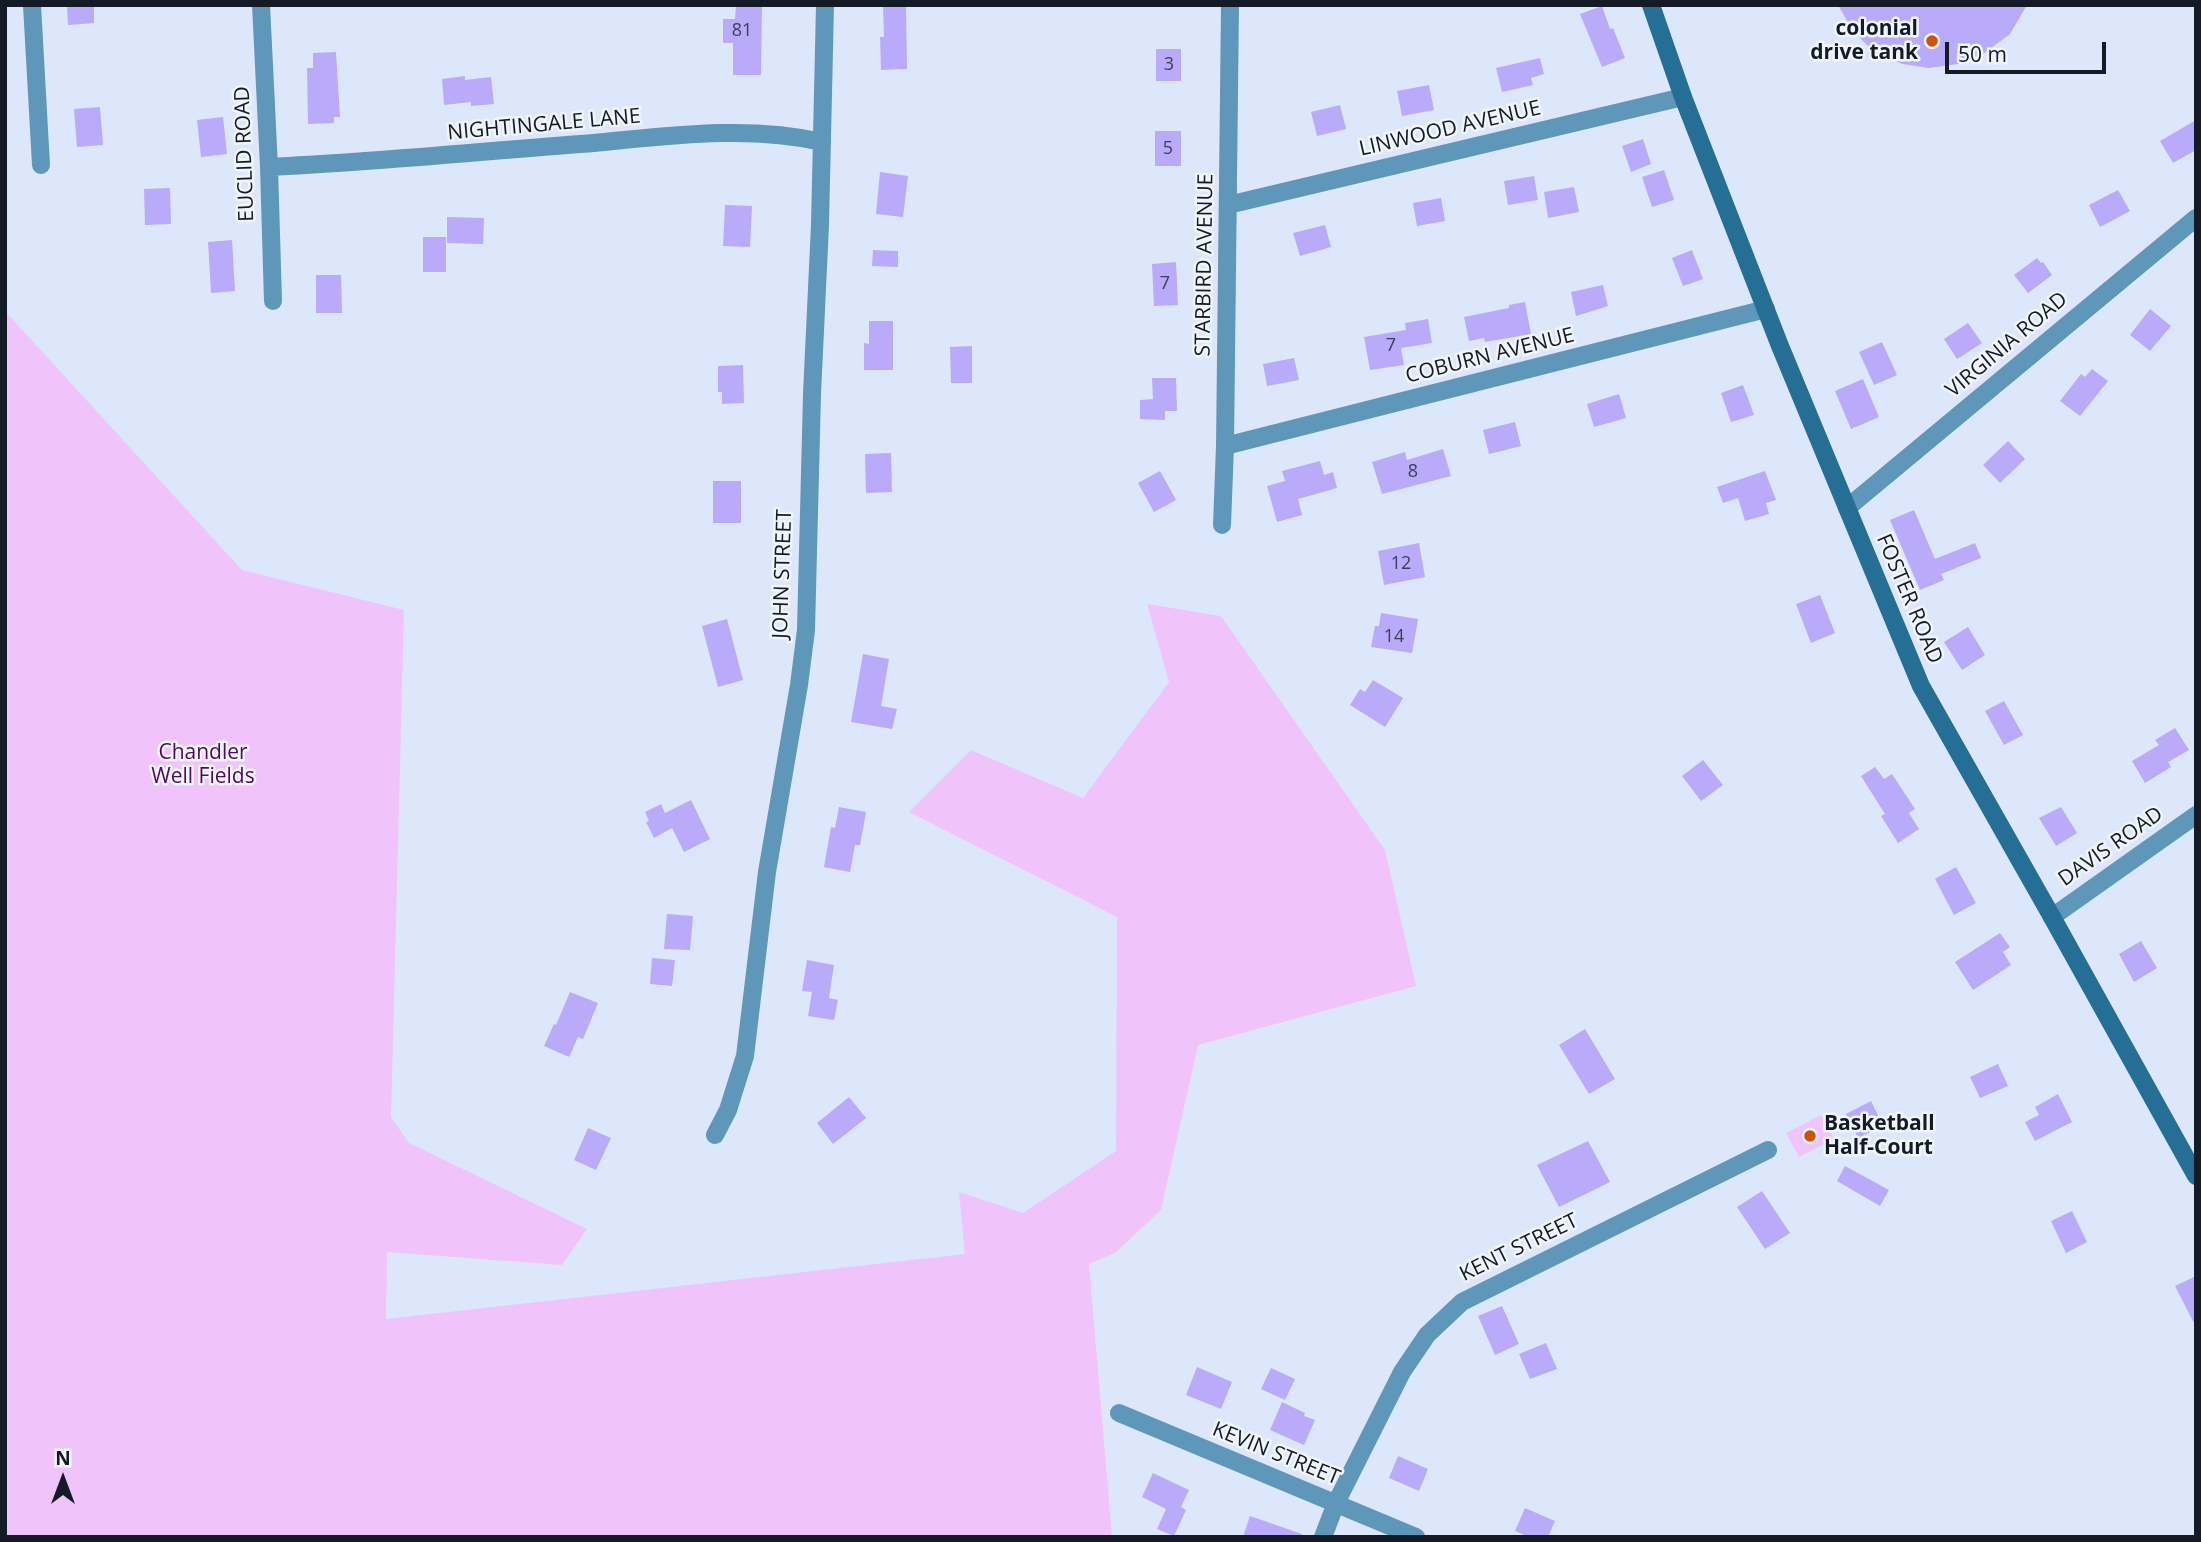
<!DOCTYPE html>
<html>
<head>
<meta charset="utf-8">
<style>
	body { margin:0 }
	#map { position:relative; width:2201px; height:1542px; overflow:hidden; background:#dde7fb; font-family:"Open Sans",sans-serif }
	canvas { display:block }
	.frame { position:absolute; inset:0; border:7px solid #141a26; pointer-events:none }
	.north { position:absolute; left:28px; top:1444px; width:70px; height:70px; -webkit-text-stroke:5px #f0f4fb; paint-order:stroke; rotate:0deg; font-size:19px; font-weight:700; line-height:28px; text-align:center; color:#141a26 }
	.north::after { content:''; display:block; margin:auto; width:24px; height:32px; background:#141a26; clip-path:polygon(50% 0,100% 100%,50% 72%,0 100%) }
	.scale { position:absolute; left:1945px; top:42px; width:161px; height:32px; box-sizing:border-box; border:4px solid #141a26; border-top:0; padding-left:9px; font-size:21px; line-height:24px; white-space:nowrap; color:#141a26; -webkit-text-stroke:5px #f0f4fb; paint-order:stroke }
</style>
</head>
<body>
<div id="map">
<canvas width="2201" height="1542"></canvas>
<div class="frame"></div>
<div class="north">N</div>
<div class="scale">50 m</div>
</div>
<script>
const ctx = document.querySelector('canvas').getContext('2d');
ctx.lineJoin = 'round';
function fillPath(path, color) { ctx.fillStyle = color; ctx.fill(path, 'evenodd'); }
function strokePath(path, color, width, dash) { ctx.strokeStyle = color; ctx.lineWidth = width; ctx.lineCap = dash ? 'butt' : 'round'; ctx.setLineDash(dash || []); ctx.stroke(path); }
function drawText(font, color, halo, rows, align = 'center') {
  ctx.font = font + ' "Open Sans",sans-serif'; ctx.lineWidth = 5; ctx.setLineDash([]); ctx.textBaseline = 'middle'; ctx.strokeStyle = halo; ctx.fillStyle = color; for (const [text, x, y, turn = 0] of rows) {
    ctx.save(); ctx.translate(x, y); ctx.rotate((+turn || 0) * Math.PI / 180); ctx.textAlign = isNaN(turn) ? turn : align; if (halo) ctx.strokeText(text, 0, 0); ctx.fillText(text, 0, 0); ctx.restore();
  }
}
const green = new Path2D(`
	M5 311 242 570 404 610 391 1117 409 1143 587 1229 562 1265 387 1252 386 1319 965 1254 959 1192 1023 1213 1116 1151 1117 917 909 812 971 750 1083 798 1169 682 1147 604 1221 616 1385 850 1416 986 1198 1045 1161 1210 1115 1253 1089 1264 1112 1537H5Z
	M1821 1115 1834 1139 1799 1157 1786 1133Z`);
const building = new Path2D(`
	M67 5H94V23L68 25Z
	M736 5H762L761 75H733V43H723V19H735Z
	M883 5H906L907 69 881 70 880 37H884Z
	M1838 5H2027L2010 34 1983 54 1958 64 1929 68 1902 64 1871 49 1853 31Z
	M1602 6 1610 29 1613 28 1625 58 1602 67 1580 14Z
	M1156 49H1181V81H1156Z
	M336 52 340 117H334V123L308 124 307 68H313V53Z
	M1540 58 1544 74 1531 78 1533 85 1502 92 1496 68Z
	M465 76V80L491 77 494 104 471 106V102L444 105 442 79Z
	M1429 85 1434 110 1402 116 1397 91Z
	M1340 105 1346 129 1317 136 1311 112Z
	M100 107 103 145 77 147 74 109Z
	M223 117 227 154 201 157 197 120Z
	M2196 120V150L2173 163 2160 141Z
	M1155 131H1181V166H1155Z
	M1643 139 1651 164 1631 172 1622 146Z
	M1664 170 1674 200 1652 207 1642 177Z
	M880 172 908 176 903 217 876 214Z
	M1534 176 1538 200 1508 205 1504 181Z
	M1574 187 1579 212 1548 218 1544 192Z
	M170 188 171 224 145 225 144 189Z
	M2118 190 2130 211 2100 227 2089 205Z
	M1441 198 1445 221 1417 226 1413 203Z
	M725 205 752 206 750 247 723 246Z
	M447 217 484 218 483 244 447 243Z
	M1325 225 1331 247 1300 256 1293 233Z
	M423 237H446V272H423Z
	M232 240 235 291 211 293 208 242Z
	M873 250 898 251V267L872 266Z
	M1692 250 1703 279 1683 286 1672 258Z
	M2037 258 2041 263 2043 262 2052 275 2028 293 2014 275Z
	M1176 262 1178 305 1154 306 1152 264Z
	M316 275H341L342 313H316Z
	M1603 285 1608 306 1576 316 1571 292Z
	M1525 302 1531 334 1485 342 1484 338 1469 341 1464 317 1509 308V305Z
	M2150 309 2171 326 2150 351 2130 335Z
	M1428 319 1432 343 1401 348 1404 365 1370 370 1364 337 1406 330 1405 323Z
	M869 321H893V370H864V343L869 344Z
	M1968 323 1982 343 1957 359 1944 339Z
	M1882 342 1897 375 1874 385 1859 352Z
	M972 346V383H951L950 347Z
	M1294 358 1299 380 1267 386 1263 364Z
	M743 365 744 403 722 404V392H718V366Z
	M2092 369 2108 381 2080 416 2060 401 2081 374 2085 377Z
	M1152 378H1176L1177 411H1165V420L1140 419V400L1153 399Z
	M1863 379 1879 417 1851 429 1835 391Z
	M1743 385 1754 415 1731 422 1721 393Z
	M1619 394 1626 418 1594 427 1587 404Z
	M1515 422 1521 446 1489 454 1483 430Z
	M2008 441 2025 459 2000 483 1983 465Z
	M1443 449 1451 476 1382 494 1372 462 1405 452 1407 460Z
	M891 453 892 492 866 493 865 454Z
	M1320 461 1324 475 1333 472 1337 488 1298 499 1302 515 1277 522 1267 486 1285 481 1282 471Z
	M1160 471 1176 500 1154 512 1138 483Z
	M1765 471 1776 500 1766 503 1769 514 1745 521 1738 498 1723 503 1717 487Z
	M713 481H741V523H713Z
	M1914 510 1935 559 1975 543 1981 558 1941 574 1944 580 1920 590 1890 520Z
	M1419 543 1425 577 1384 585 1378 551Z
	M1820 595 1835 633 1811 643 1796 604Z
	M1381 613 1418 619 1412 653 1371 647 1375 626H1379Z
	M727 619 743 680 718 687 702 626Z
	M1968 627 1985 655 1962 670 1944 642Z
	M863 654 889 659 881 706 897 709 892 729 851 722Z
	M1373 680 1403 698 1385 727 1350 705 1360 689 1365 692Z
	M2004 701 2023 735 2004 745 1985 711Z
	M2175 728 2189 750 2168 762 2171 767 2145 783 2132 761 2159 745 2155 740Z
	M1703 760 1723 785 1701 801 1682 776Z
	M1875 767 1884 779 1892 774 1915 809 1909 813 1919 829 1898 843 1881 816 1885 814 1861 776Z
	M691 800 710 839 684 852 672 828 654 838 646 822 649 821 645 812 661 804 665 813Z
	M839 807 866 812 860 845H855L850 872 824 867 831 827 835 828Z
	M2061 807 2077 833 2056 846 2039 818Z
	M1956 867 1976 903 1954 915 1935 879Z
	M667 914 693 916 690 950 664 949Z
	M2000 933 2010 947 2003 952 2011 965 1973 990 1955 962Z
	M2141 941 2157 968 2134 982 2119 954Z
	M652 958 675 960 672 986 650 984Z
	M807 960 834 965 829 998 838 1000 834 1020 808 1016 812 992 802 991Z
	M570 992 598 1003 583 1039 578 1037 569 1057 544 1046 554 1024 556 1025Z
	M1585 1029 1615 1079 1589 1094 1559 1045Z
	M1998 1064 2008 1086 1980 1098 1970 1077Z
	M2058 1094 2072 1122 2035 1141 2025 1122 2039 1115 2035 1107Z
	M849 1097 866 1118 833 1144 817 1123Z
	M1871 1101 1883 1126 1858 1138 1846 1114Z
	M588 1128 611 1138 596 1170 574 1160Z
	M1588 1141 1610 1182 1559 1207 1537 1165Z
	M1845 1166 1889 1190 1880 1206 1837 1181Z
	M1762 1191 1790 1233 1765 1249 1737 1207Z
	M2072 1211 2087 1242 2066 1253 2051 1221Z
	M2196 1276V1327L2175 1286Z
	M1502 1306 1519 1344 1495 1355 1478 1316Z
	M1546 1343 1557 1369 1530 1379 1519 1354Z
	M1197 1367 1232 1382 1221 1409 1186 1395Z
	M1271 1368 1295 1379 1285 1400 1261 1389Z
	M1282 1402 1305 1413 1304 1416 1315 1420 1304 1445 1270 1430Z
	M1398 1456 1428 1469 1419 1491 1389 1478Z
	M1153 1473 1189 1490 1181 1507 1186 1510 1174 1536 1157 1529 1166 1509 1142 1497Z
	M1525 1508 1555 1521 1548 1537H1529L1515 1531Z
	M1250 1516 1302 1534 1301 1537H1243Z`);
const street = new Path2D(`
	M32 5 41 165
	M261 5 269 167 273 301
	M269 167C378 162 485 151 594 143 668 136 748 125 822 142
	M1228 205 1683 97
	M1225 446 1766 309
	M1847 508 2196 218
	M1222 525 1225 446 1230 5
	M2052 917 2196 815
	M715 1135 728 1110 745 1056 767 872 799 685 806 630 812 394 820 225 825 5
	M1119 1413 1416 1537
	M1323 1537 1336 1503 1402 1372 1427 1335 1462 1302 1768 1150`);
const secondary = new Path2D(`
	M1651 5 1683 97 1780 346 1921 686 2052 917 2196 1176`);
const markers = [
	[1932,41,7,"#d35000"],
	[1810,1136,7,"#d35000"]
];
const numberNames = [
	["81",742,31],
	["3",1169,65],
	["5",1168,149],
	["7",1165,284],
	["7",1391,346],
	["8",1413,472],
	["12",1401,564],
	["14",1394,637]
];
const poiNames = [
	["colonial",1918,29],
	["drive tank",1918,53],
	["Basketball",1824,1124,"left"],
	["Half-Court",1824,1148,"left"]
];
const streetNames = [
	["NIGHTINGALE LANE",544,125,-5],
	["LINWOOD AVENUE",1450,129,-13],
	["EUCLID ROAD",245,154,-92],
	["STARBIRD AVENUE",1205,265,-89],
	["VIRGINIA ROAD",2007,345,-40],
	["COBURN AVENUE",1490,356,-14],
	["JOHN STREET",783,574,-88],
	["FOSTER ROAD",1909,599,67],
	["DAVIS ROAD",2111,847,-35],
	["KENT STREET",1519,1248,-26],
	["KEVIN STREET",1276,1454,22]
];
const parkNames = [
	["Chandler",203,753],
	["Well Fields",203,777]
];
fillPath(green, '#f0c4fb');
fillPath(building, '#b9aafa');
strokePath(street, '#5f97ba', 18);
strokePath(secondary, '#256e96', 18);
for (const [x, y, r, color] of markers) { const dot = new Path2D(); dot.arc(x, y, r, 0, 2 * Math.PI); ctx.fillStyle = color; ctx.fill(dot); strokePath(dot, '#f0f4fb', 2.5); }
drawText('18px', '#3d3e5b', null, numberNames);
drawText('bold 21px', '#141a26', '#f0f4fb', poiNames, 'right');
drawText('21px', '#141a26', '#f0f4fb', streetNames);
drawText('21px', '#51095f', '#f0f4fb', parkNames);
</script>
</body>
</html>
